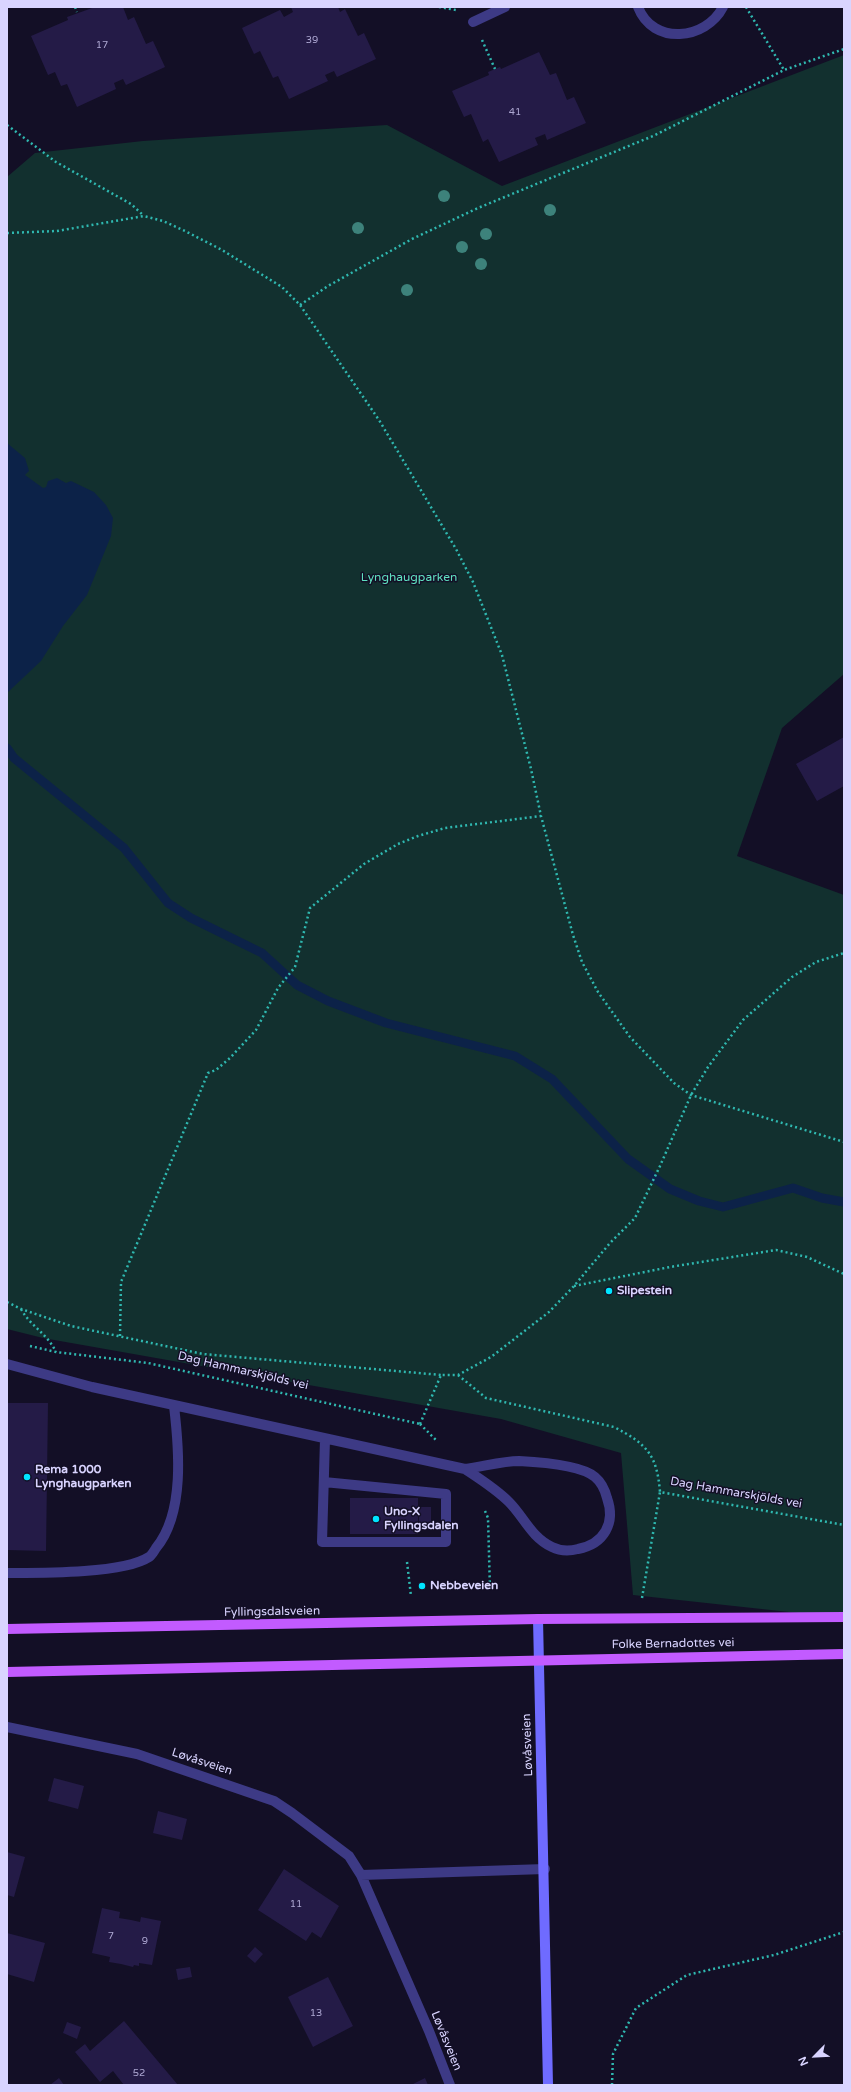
<!DOCTYPE html>
<html>
<head>
<meta charset="utf-8">
<style>
	body { margin:0 }
	#map { position:relative; width:851px; height:2092px; overflow:hidden; background:#130f26; font-family:"Varela Round",sans-serif }
	canvas { display:block }
	.frame { position:absolute; inset:0; border:8px solid #d9d4ff; pointer-events:none }
	.north { position:absolute; left:795px; top:2036px; width:40px; height:40px; -webkit-text-stroke:3px #130f26; paint-order:stroke; rotate:246deg; font-size:11px; font-weight:700; line-height:16px; text-align:center; color:#d9d4ff }
	.north::after { content:''; display:block; margin:auto; width:14px; height:18px; background:#d9d4ff; clip-path:polygon(50% 0,100% 100%,50% 72%,0 100%) }
</style>
</head>
<body>
<div id="map">
<canvas width="851" height="2092"></canvas>
<div class="frame"></div>
<div class="north">N</div>
</div>
<script>
const ctx = document.querySelector('canvas').getContext('2d');
ctx.lineJoin = 'round';
function fillPath(path, color) { ctx.fillStyle = color; ctx.fill(path, 'evenodd'); }
function strokePath(path, color, width, dash) { ctx.strokeStyle = color; ctx.lineWidth = width; ctx.lineCap = dash ? 'butt' : 'round'; ctx.setLineDash(dash || []); ctx.stroke(path); }
function drawText(font, color, halo, rows, align = 'center') {
  ctx.font = font + ' "Varela Round",sans-serif'; ctx.lineWidth = 3; ctx.setLineDash([]); ctx.textBaseline = 'middle'; ctx.strokeStyle = halo; ctx.fillStyle = color; for (const [text, x, y, turn = 0] of rows) {
    ctx.save(); ctx.translate(x, y); ctx.rotate((+turn || 0) * Math.PI / 180); ctx.textAlign = isNaN(turn) ? turn : align; if (halo) ctx.strokeText(text, 0, 0); ctx.fillText(text, 0, 0); ctx.restore();
  }
}
const green = new Path2D(`
	M844 55V674L782 728 737 856 844 895V1617H835L633 1595 621 1453 501 1419 43 1338 7 1329V177L35 153 143 141 387 125 502 186Z`);
const water = new Path2D(`
	M7 443 25 458 29 471 25 475 43 488 46 487 48 481 57 478 66 483 71 481 94 492 106 505 113 518 111 536 87 595 63 626 41 661 7 693Z`);
const stream = new Path2D(`
	M7 748 14 758 124 848 168 903 191 918 262 953 297 985 328 1001 386 1023 515 1056 552 1079 628 1159 670 1189 699 1201 723 1207 793 1188 822 1198 844 1202`);
const building = new Path2D(`
	M95 7H123L128 20 134 17 146 44 153 41 165 67 126 85 123 79 114 83 116 89 77 107 67 84 61 86 55 72 48 75 31 36 68 20 67 17Z
	M291 7H338L340 12 345 9 358 36 364 33 376 59 337 77 334 71 325 75 328 81 289 99 278 76 273 78 260 51 254 54 242 28 280 10 284 17 293 12Z
	M539 52 550 75 556 73 567 100 574 97 586 123 547 140 545 134 535 138 538 145 499 162 488 139 483 142 471 114 464 117 452 91 489 75 488 72 500 67 501 69Z
	M844 737V786L817 801 796 764Z
	M7 1403H48L46 1551 7 1550Z
	M350 1498H418V1534H350Z
	M419 1507H431V1526H419Z
	M54 1778 84 1786 78 1809 48 1801Z
	M158 1811 187 1819 182 1840 153 1833Z
	M7 1852 25 1857 14 1897 7 1895Z
	M284 1869 339 1906 321 1938 312 1932 306 1941 258 1910Z
	M102 1908 120 1912 119 1918 131 1920 140 1922 141 1917 161 1921 152 1965 139 1963V1966L134 1965 133 1967 121 1964 109 1962 110 1957 92 1953Z
	M7 1933 45 1943 34 1982 7 1974Z
	M255 1947 263 1954 255 1963 247 1956Z
	M190 1967 192 1977 178 1980 176 1969Z
	M328 1977 353 2026 313 2047 288 1997Z
	M124 2021 178 2085H124L113 2071 100 2082 75 2052 85 2044 90 2051Z
	M67 2022 81 2027 77 2039 63 2033Z
	M59 2078 64 2085H50Z
	M425 2078 428 2085H411Z`);
const path = new Path2D(`
	M75 7 77 12
	M439 7 456 10
	M746 7 784 70
	M482 40 495 69
	M7 125 56 162 131 204 144 216
	M7 233 57 231 144 216 163 221 185 231 222 250 282 287 300 305 379 420 456 549 473 582 502 655 531 769 541 816 573 935 582 962 598 992 630 1037 674 1083 691 1095 844 1142
	M300 305 328 286 412 239 478 208 653 136 784 70 844 49
	M574 1286 670 1267 776 1250 807 1257 844 1274
	M7 1302 21 1309 71 1326 203 1354 441 1375
	M21 1309C31 1327 46 1332 56 1352
	M120 1336 121 1282 208 1073 216 1070 230 1058 256 1030 278 988 295 967 310 908 364 864 398 844 418 836 445 828 541 816
	M30 1346 56 1352 148 1363 420 1424
	M458 1375 486 1398 614 1427C647 1444 657 1455 660 1492L844 1525
	M420 1424 441 1375H458L491 1357 549 1312 574 1286 610 1243 635 1218 660 1166 691 1095 708 1067 743 1020 792 977 816 962 844 953
	M420 1424 436 1440
	M485 1511 488 1518 490 1590
	M407 1562 411 1596
	M642 1598 660 1492
	M612 2085 613 2054 636 2008 687 1975 774 1955 844 1932`);
const lane = new Path2D(`
	M473 22 505 7
	M7 1364 92 1387 465 1469C480 1479 496 1489 509 1502 524 1517 531 1537 552 1547 560 1551 570 1551 578 1549 604 1544 616 1523 607 1498 605 1490 601 1482 595 1477 581 1465 538 1462 519 1461 502 1461 482 1467 465 1469
	M324 1482 446 1494V1542H322L325 1439
	M7 1573C39 1573 123 1574 149 1557 152 1555 154 1551 156 1548 185 1513 179 1448 174 1406`);
const street = new Path2D(`
	M638 7C653 46 706 40 723 7
	M7 1727 137 1754 274 1801 292 1813 349 1856 361 1875 545 1869
	M361 1875 429 2031 450 2085`);
const secondary = new Path2D(`
	M538 1619 548 2085`);
const primary = new Path2D(`
	M7 1629 538 1619 844 1617
	M7 1672 844 1654`);
const trees = [
	[444,196],
	[550,210],
	[358,228],
	[486,234],
	[462,247],
	[481,264],
	[407,290]
];
const markers = [
	[609,1291,4,"#00e5ff"],
	[27,1477,4,"#00e5ff"],
	[376,1519,4,"#00e5ff"],
	[422,1586,4,"#00e5ff"]
];
const numberNames = [
	["39",312,40],
	["17",102,45],
	["41",515,112],
	["11",296,1904],
	["7",111,1936],
	["9",145,1941],
	["13",316,2013],
	["52",139,2073]
];
const parkNames = [
	["Lynghaugparken",409,578]
];
const poiNames = [
	["Slipestein",617,1291],
	["Rema 1000",35,1470],
	["Lynghaugparken",35,1484],
	["Uno-X",384,1512],
	["Fyllingsdalen",384,1526],
	["Nebbeveien",430,1586]
];
const streetNames = [
	["Dag Hammarskjölds vei",243,1371,13],
	["Dag Hammarskjölds vei",736,1493,10],
	["Fyllingsdalsveien",272,1612,-1],
	["Folke Bernadottes vei",673,1644,-1],
	["Løvåsveien",528,1745,-92],
	["Løvåsveien",202,1762,18],
	["Løvåsveien",446,2041,68]
];
fillPath(green, '#12302f');
fillPath(water, '#0c2248');
strokePath(stream, '#0c2248', 9);
fillPath(building, '#241b47');
strokePath(path, '#2fb8b0', 2.5, [2, 3]);
strokePath(lane, '#3d3a85', 10);
strokePath(street, '#3d3a85', 10);
strokePath(secondary, '#6f6bff', 10);
strokePath(primary, '#c25bff', 10);
ctx.fillStyle = '#3d827b';
for (const [x, y] of trees) { ctx.beginPath(); ctx.arc(x, y, 6, 0, 2 * Math.PI); ctx.fill(); }
for (const [x, y, r, color] of markers) { const dot = new Path2D(); dot.arc(x, y, r, 0, 2 * Math.PI); ctx.fillStyle = color; ctx.fill(dot); strokePath(dot, '#130f26', 1.5); }
drawText('10px', '#aca6d1', null, numberNames);
drawText('12px', '#5fe0c0', '#130f26', parkNames);
drawText('bold 12px', '#d9d4ff', '#130f26', poiNames, 'left');
drawText('12px', '#d9d4ff', '#130f26', streetNames);
</script>
</body>
</html>
